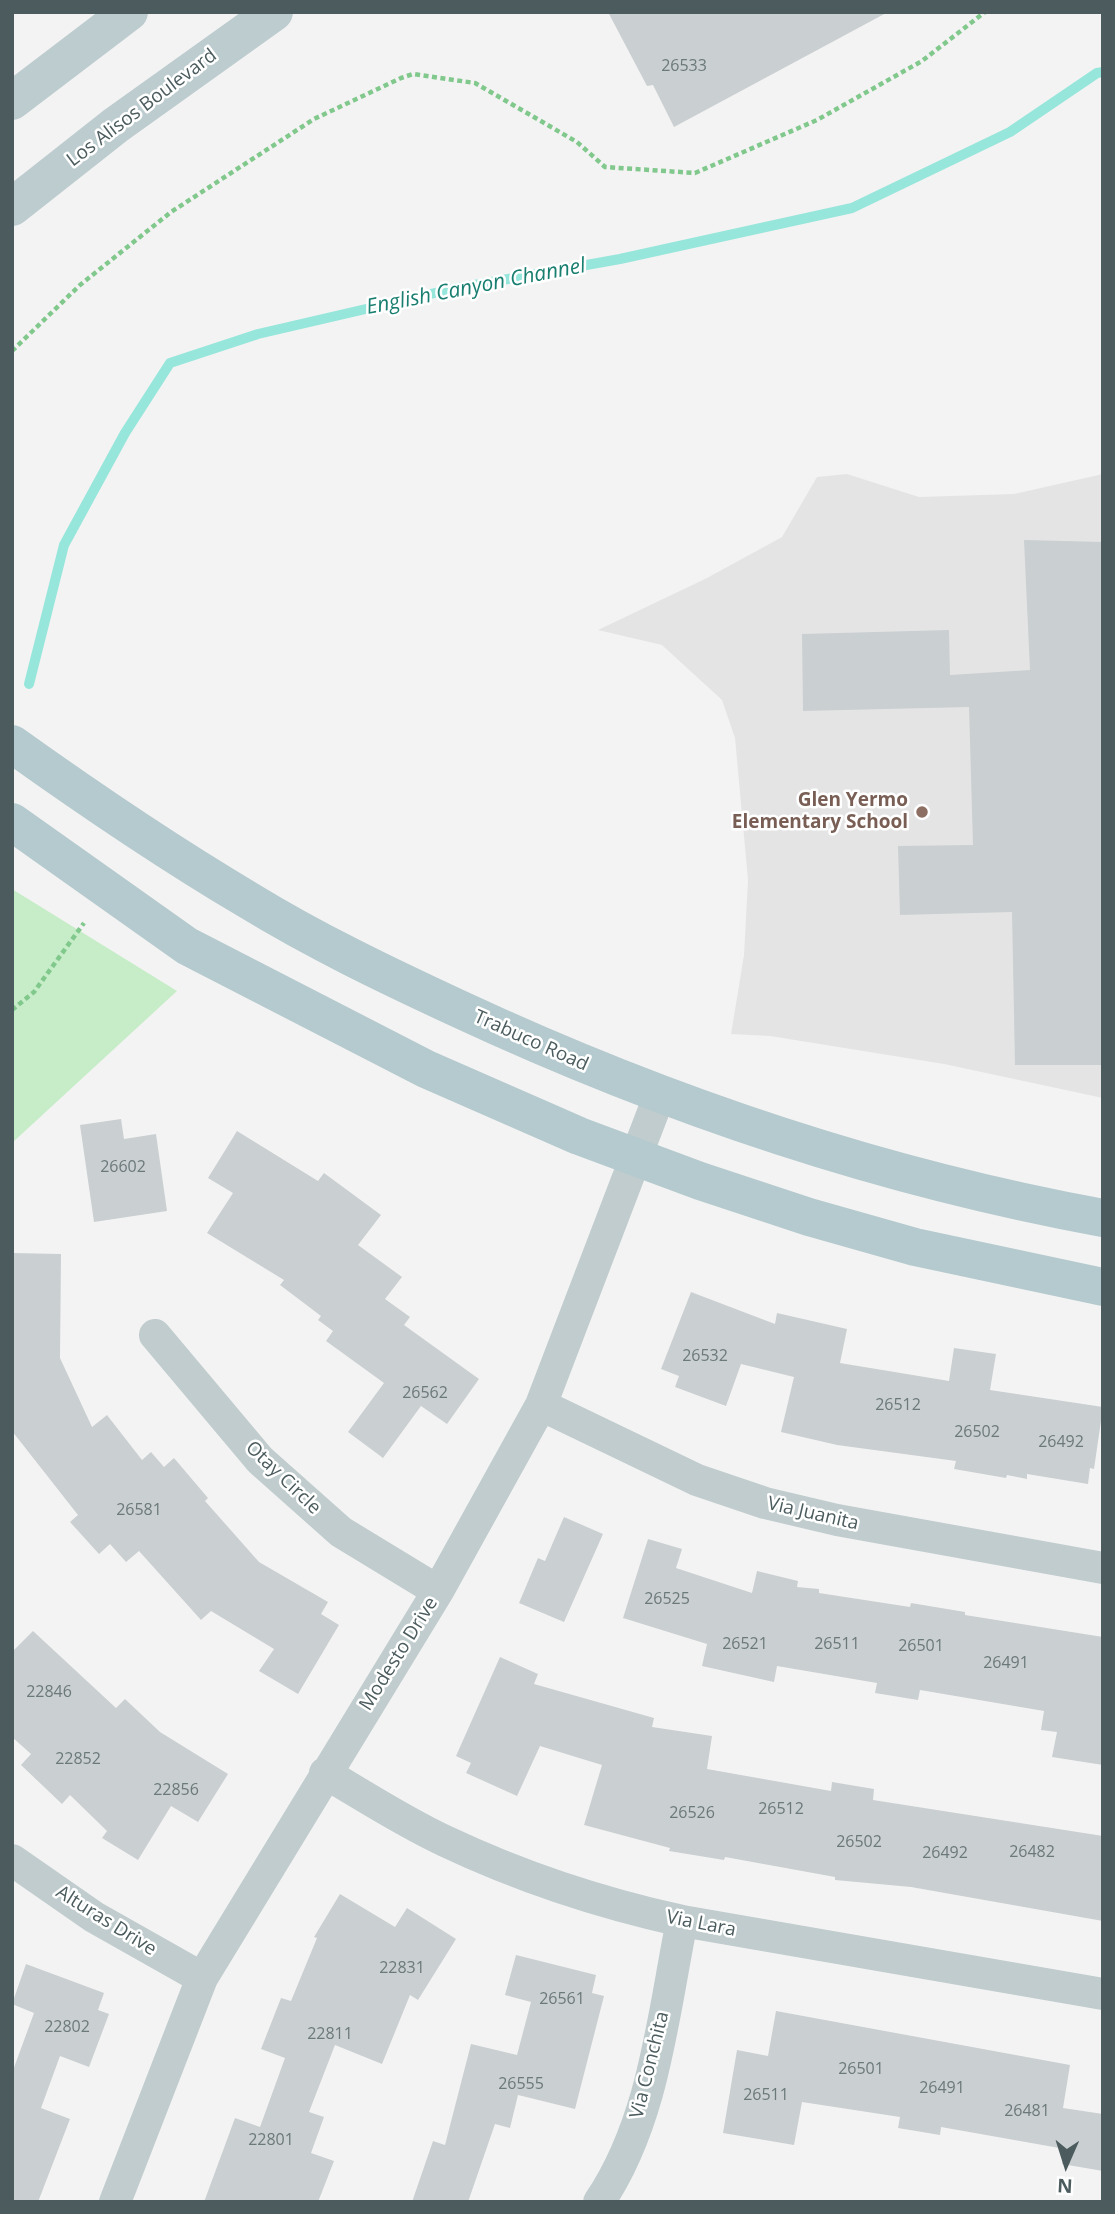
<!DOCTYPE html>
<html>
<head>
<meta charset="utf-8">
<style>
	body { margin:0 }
	#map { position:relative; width:1115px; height:2214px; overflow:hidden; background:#f4f3f3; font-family:"Open Sans",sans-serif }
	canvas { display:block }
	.frame { position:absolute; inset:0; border:14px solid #4c5c5e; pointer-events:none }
	.north { position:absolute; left:1031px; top:2130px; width:70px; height:70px; -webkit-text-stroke:5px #fff; paint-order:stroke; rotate:183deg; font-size:19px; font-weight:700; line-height:28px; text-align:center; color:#4c5c5e }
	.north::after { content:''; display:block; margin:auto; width:24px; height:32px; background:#4c5c5e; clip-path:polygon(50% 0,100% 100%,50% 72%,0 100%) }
</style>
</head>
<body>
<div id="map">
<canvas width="1115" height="2214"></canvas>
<div class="frame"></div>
<div class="north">N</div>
</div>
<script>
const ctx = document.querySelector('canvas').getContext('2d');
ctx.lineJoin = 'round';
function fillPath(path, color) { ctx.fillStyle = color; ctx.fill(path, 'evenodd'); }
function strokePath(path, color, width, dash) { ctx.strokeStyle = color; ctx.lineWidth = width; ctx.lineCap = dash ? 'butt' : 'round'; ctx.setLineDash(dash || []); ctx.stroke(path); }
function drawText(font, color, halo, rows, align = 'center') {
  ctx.font = font + ' "Open Sans",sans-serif'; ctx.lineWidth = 5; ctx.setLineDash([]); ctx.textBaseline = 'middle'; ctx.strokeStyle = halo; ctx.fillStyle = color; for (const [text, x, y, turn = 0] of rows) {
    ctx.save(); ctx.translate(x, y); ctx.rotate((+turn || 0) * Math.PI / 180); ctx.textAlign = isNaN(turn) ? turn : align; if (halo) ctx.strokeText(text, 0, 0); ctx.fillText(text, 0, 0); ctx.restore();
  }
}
const education = new Path2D(`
	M847 474 919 497 1014 494 1103 474V1098L944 1064 770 1036 731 1034 744 955 748 880 735 738 722 700 662 645 598 630 707 578 782 537 817 477Z`);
const green = new Path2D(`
	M12 889 177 991 12 1143Z`);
const stream = new Path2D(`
	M29 684 64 545 125 433 170 363 258 334 452 289 620 259 852 208 1010 132 1097 73 1103 72`);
const building = new Path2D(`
	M608 12H888L674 127 653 85 647 86Z
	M1024 540 1103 542V1065H1015L1012 912 900 915 898 846 973 845 969 707 803 711 802 634 949 630 950 675 1030 670Z
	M121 1119 124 1139 156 1134 167 1211 94 1222 80 1125Z
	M237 1131 318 1181 324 1173 381 1215 358 1245 402 1277 385 1299 410 1317 404 1325 479 1379 447 1424 421 1406 383 1458 348 1432 384 1383 326 1341 333 1331 318 1320 321 1316 280 1285 284 1280 207 1233 233 1193 208 1178Z
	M12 1253 61 1254 60 1358 92 1427 107 1415 142 1460 151 1452 164 1467 174 1458 208 1498 205 1501 259 1562 328 1602 321 1614 339 1625 298 1694 259 1671 274 1649 211 1611 201 1620 139 1551 126 1562 110 1544 99 1554 70 1522 78 1515 12 1431Z
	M691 1292 775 1324 777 1313 847 1329 840 1363 949 1381 954 1348 996 1354 990 1390 1103 1407 1094 1469 1090 1468 1088 1484 1027 1474V1479L1007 1475 1006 1478 954 1469 956 1461 837 1445 781 1432 794 1377 741 1364 726 1406 675 1387 679 1376 661 1369Z
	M564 1517 603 1534 564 1622 519 1603 538 1558 545 1561Z
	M648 1539 682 1549 676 1568 752 1593 757 1571 798 1581 797 1587 819 1589V1593L910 1607 911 1603 965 1612V1615L1103 1637V1765L1052 1757 1057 1732 1041 1730 1044 1711 920 1690 918 1700 875 1693 877 1683 777 1666 774 1682 702 1666 707 1644 623 1618Z
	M33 1631 116 1708 125 1699 160 1732 228 1774 198 1822 171 1806 138 1860 102 1838 107 1831 70 1795 62 1804 21 1765 31 1754 12 1737V1652Z
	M500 1657 538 1674 534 1684 654 1718 652 1727 712 1736 707 1769 831 1791 832 1782 874 1789 873 1800 1103 1836V1921L911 1887 835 1880V1877L725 1857 724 1860 669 1851 670 1848 584 1825 602 1765 540 1746 517 1796 466 1773 471 1763 456 1756Z
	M340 1894 395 1927 407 1908 456 1939 418 2000 410 1995 382 2064 335 2045 309 2112 324 2117 311 2153 334 2161 318 2202H204L235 2118 260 2127 285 2058 261 2049 281 1998 291 2001 317 1938 314 1937Z
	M516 1955 596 1975 592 1993 604 1996 575 2109 518 2095 510 2128 495 2124 468 2202H412L433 2141 445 2145 471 2044 517 2055 531 2002 505 1995Z
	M26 1964 104 1993 98 2010 109 2014 89 2067 60 2056 41 2108 70 2119 38 2202H12V2073L34 2013 12 2004Z
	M776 2011 1070 2065 1063 2108 1103 2114V2171L1062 2164 1065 2149 941 2127 940 2135 898 2128 900 2117 802 2102 794 2145 723 2133 737 2050 768 2056Z`);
const path = new Path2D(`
	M12 351 80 285 171 212 314 119 401 78 413 74 475 83 577 142 605 167 695 173 817 120 922 61 985 12
	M12 1010 34 992 84 923`);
const minor = new Path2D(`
	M155 1335 260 1460 341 1532 438 1591
	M541 1405 697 1480 765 1503 837 1520 1103 1568
	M325 1773C364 1796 404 1822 445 1841 521 1877 600 1903 682 1921L1103 1994
	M12 1860 94 1917 202 1978
	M115 2202 202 1978 438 1591 541 1405 660 1094
	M599 2202C654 2121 663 2015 682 1921`);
const secondary = new Path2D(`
	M12 101 129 12
	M12 207 116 125 274 12`);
const primary = new Path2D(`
	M12 744C89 799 167 852 248 900 315 941 386 975 457 1008 663 1104 879 1177 1103 1218
	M12 822 187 946 426 1069 579 1136 700 1181 809 1217 915 1247 1103 1287`);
const markers = [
	[922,812,7,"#8d6e63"]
];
const numberNames = [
	["26533",684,66],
	["26602",123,1167],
	["26532",705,1356],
	["26562",425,1393],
	["26512",898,1405],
	["26502",977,1432],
	["26492",1061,1442],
	["26581",139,1510],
	["26525",667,1599],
	["26521",745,1644],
	["26511",837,1644],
	["26501",921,1646],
	["26491",1006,1663],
	["22846",49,1692],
	["22852",78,1759],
	["22856",176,1790],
	["26512",781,1809],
	["26526",692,1813],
	["26502",859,1842],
	["26482",1032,1852],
	["26492",945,1853],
	["22831",402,1968],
	["26561",562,1999],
	["22802",67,2027],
	["22811",330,2034],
	["26501",861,2069],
	["26555",521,2084],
	["26491",942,2088],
	["26511",766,2095],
	["26481",1027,2111],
	["22801",271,2140]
];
const streetNames = [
	["Los Alisos Boulevard",142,108,-37],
	["Trabuco Road",531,1041,24],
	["Otay Circle",283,1478,44],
	["Via Juanita",813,1514,13],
	["Modesto Drive",399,1654,-58],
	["Alturas Drive",106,1921,32],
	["Via Lara",701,1924,11],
	["Via Conchita",650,2065,-76]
];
const educationNames = [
	["Glen Yermo",908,801],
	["Elementary School",908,823]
];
const waterNames = [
	["English Canyon Channel",476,287,-11]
];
fillPath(education, '#e5e4e5');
fillPath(green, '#c6edc8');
strokePath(stream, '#97e6db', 10);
fillPath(building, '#cacfd1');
strokePath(path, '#81c88c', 4.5, [5, 3.5]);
strokePath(minor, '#c0cccd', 32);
strokePath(secondary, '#bdcccf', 38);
strokePath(primary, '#b5cace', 38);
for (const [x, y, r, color] of markers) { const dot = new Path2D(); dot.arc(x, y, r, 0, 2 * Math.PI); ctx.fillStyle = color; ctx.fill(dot); strokePath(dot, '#fff', 2.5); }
drawText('16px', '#6c797b', null, numberNames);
drawText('19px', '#4c5c5e', '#fff', streetNames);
drawText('bold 19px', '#785e54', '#fff', educationNames, 'right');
drawText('italic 21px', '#187e70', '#fff', waterNames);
</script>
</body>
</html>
